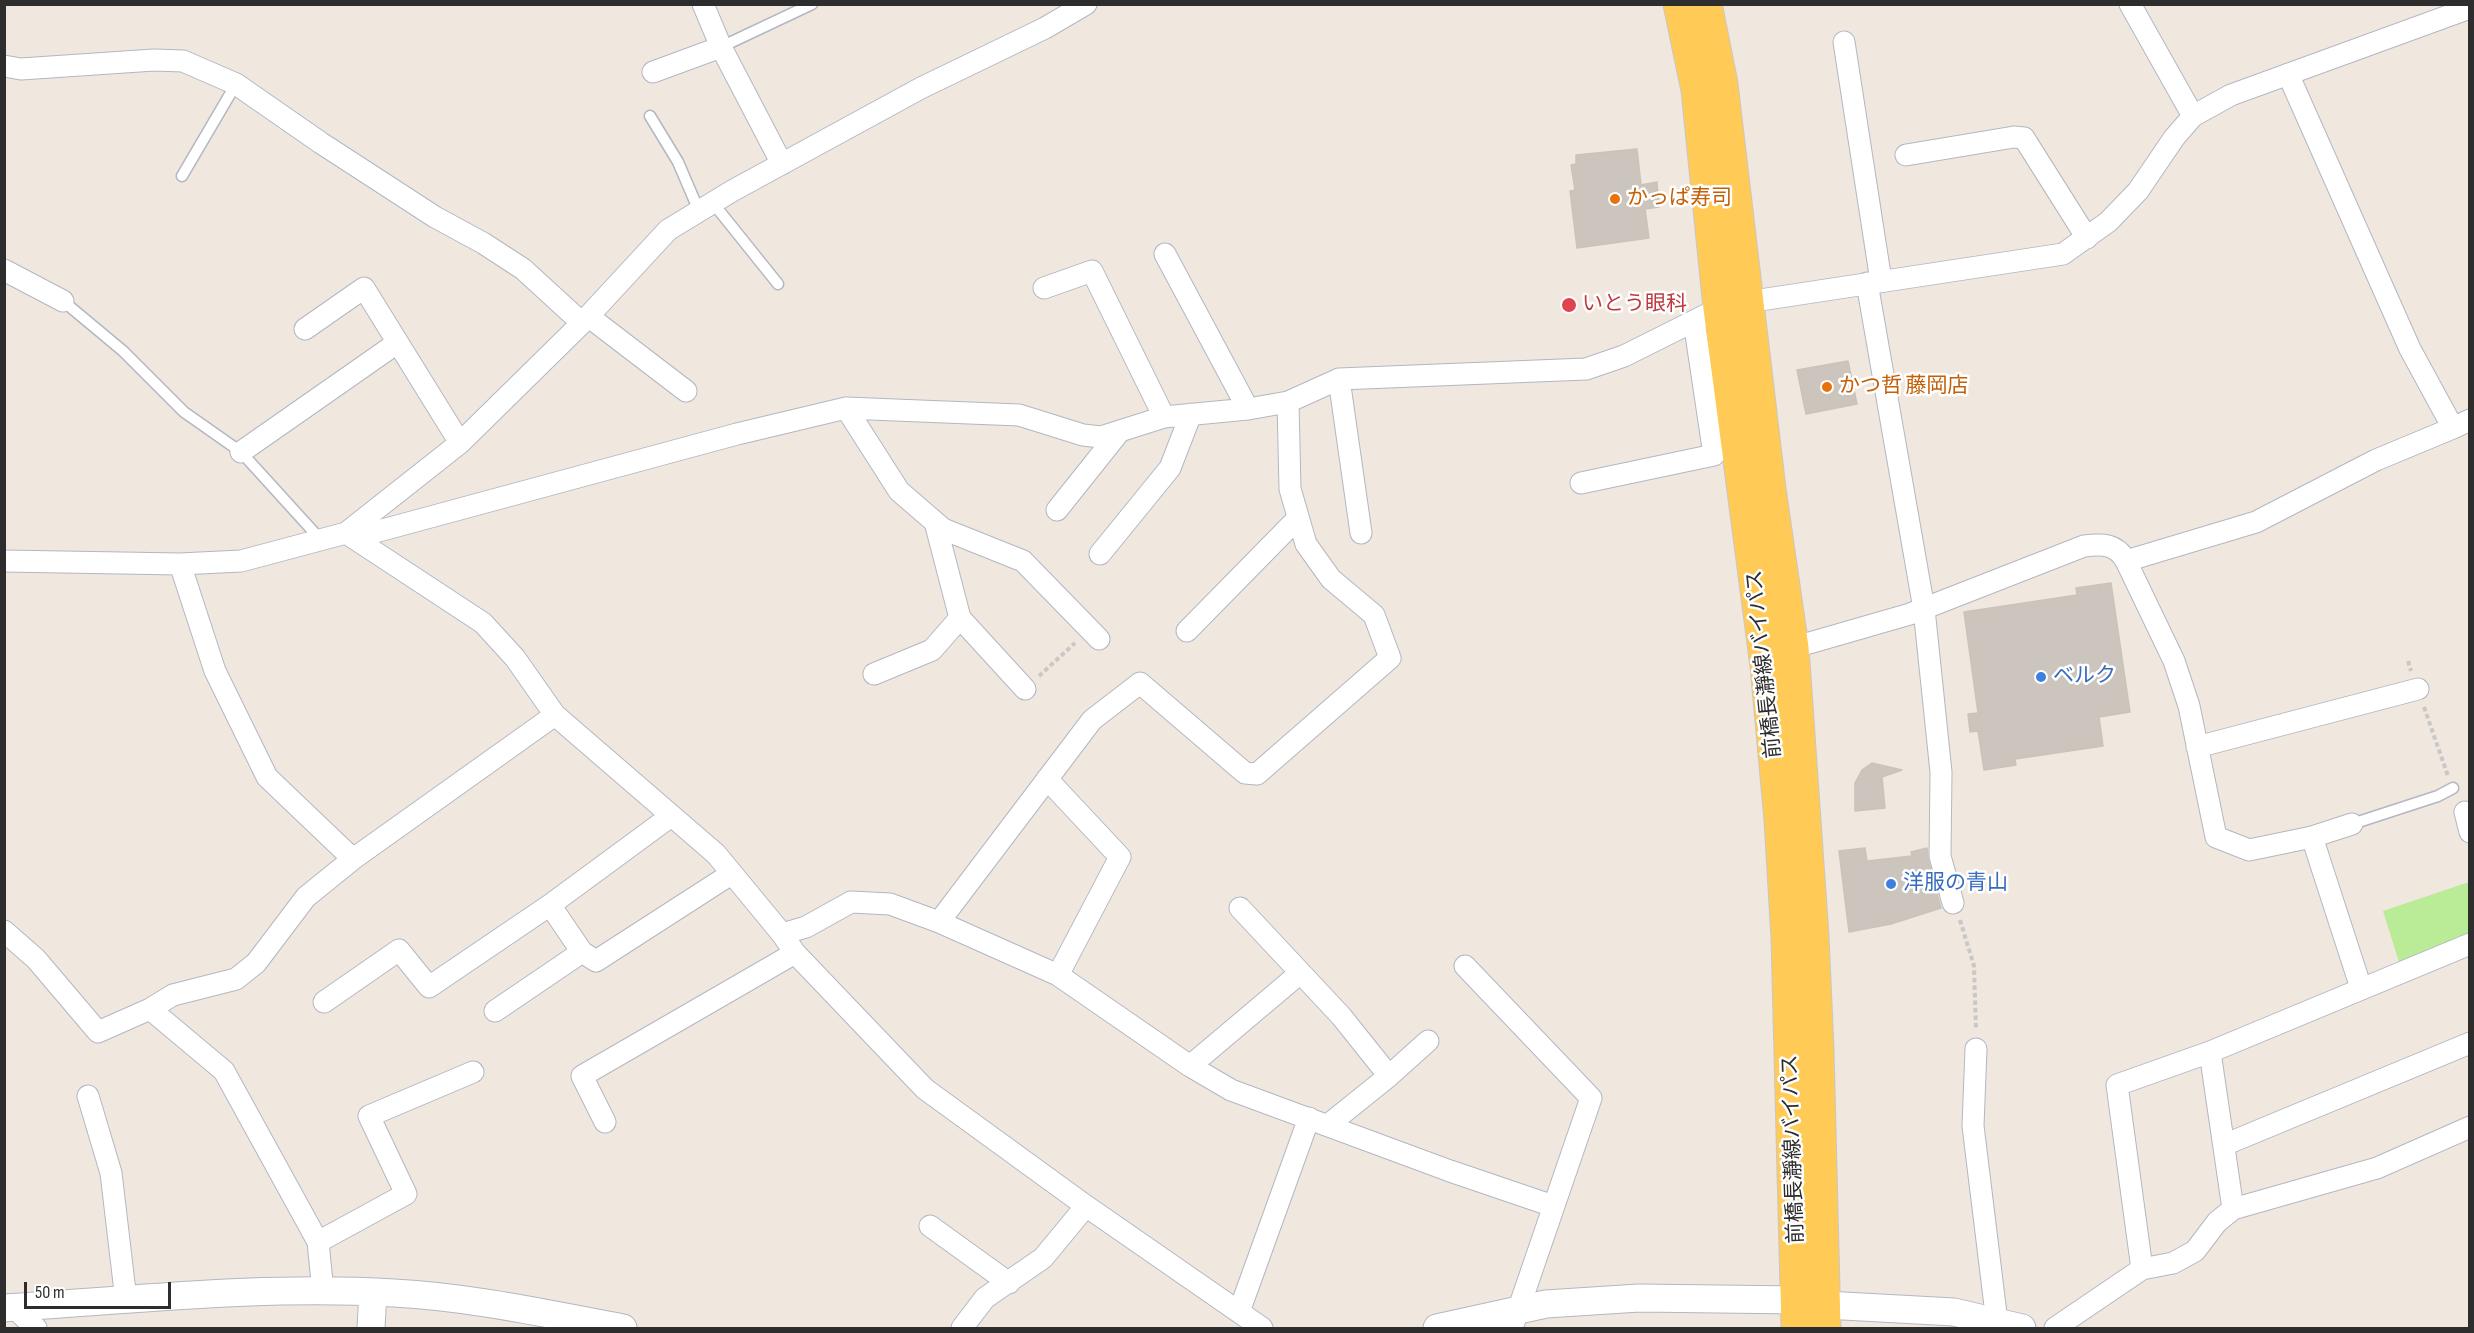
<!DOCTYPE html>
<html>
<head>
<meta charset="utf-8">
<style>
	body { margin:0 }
	#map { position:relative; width:2474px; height:1333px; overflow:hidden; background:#f0e7df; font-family:"Sofia Sans Condensed",sans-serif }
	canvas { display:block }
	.frame { position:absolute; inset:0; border:6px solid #2d2d2d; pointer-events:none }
	.scale { position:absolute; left:24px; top:1282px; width:147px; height:27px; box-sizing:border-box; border:3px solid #2d2d2d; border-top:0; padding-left:8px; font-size:18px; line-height:21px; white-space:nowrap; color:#2d2d2d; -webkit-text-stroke:4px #fff; paint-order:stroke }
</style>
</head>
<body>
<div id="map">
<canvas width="2474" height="1333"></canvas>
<div class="frame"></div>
<div class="scale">50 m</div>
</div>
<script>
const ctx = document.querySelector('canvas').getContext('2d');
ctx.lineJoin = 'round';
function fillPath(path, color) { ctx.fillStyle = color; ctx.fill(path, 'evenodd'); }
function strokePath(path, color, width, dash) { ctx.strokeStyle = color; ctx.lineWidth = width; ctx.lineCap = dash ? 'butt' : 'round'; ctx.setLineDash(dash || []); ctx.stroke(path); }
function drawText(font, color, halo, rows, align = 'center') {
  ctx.font = font + ' "Sofia Sans Condensed","Noto Sans JP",sans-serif'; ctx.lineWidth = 5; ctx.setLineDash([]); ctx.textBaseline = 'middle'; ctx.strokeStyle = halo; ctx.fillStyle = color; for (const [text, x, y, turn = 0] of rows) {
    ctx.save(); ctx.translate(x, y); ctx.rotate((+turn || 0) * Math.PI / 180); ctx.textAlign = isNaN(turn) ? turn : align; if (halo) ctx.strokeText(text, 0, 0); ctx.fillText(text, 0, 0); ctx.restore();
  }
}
const green = new Path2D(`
	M2469 882V934L2399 962 2383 911Z`);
const building = new Path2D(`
	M1637 149 1641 185 1657 182 1659 207 1645 209 1649 238 1577 248 1570 191 1575 190 1571 165 1576 164V155Z
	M1848 361 1857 404 1806 414 1797 370Z
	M2111 583 2130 712 2099 717 2103 746 2015 759 2016 765 1984 770 1978 731 1970 732 1968 714 1978 713 1964 612 2077 595 2076 588Z
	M1872 763 1902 770 1882 777 1885 808 1855 811V783L1862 770Z
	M1865 848 1867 861 1912 856 1911 852 1927 848 1928 859 1941 908 1891 924 1849 932 1839 851Z`);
const path = new Path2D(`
	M2408 661 2411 671
	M1039 676 1075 643
	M2424 707 2448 776
	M1960 920 1974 966 1976 1030`);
const service = new Path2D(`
	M721 47 812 4
	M650 116 678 162 699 211
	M182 176 236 84
	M713 203 778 284
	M63 301 123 351 184 412 241 452 321 540
	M2352 824 2438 796 2453 788`);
const minor = new Path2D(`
	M703 4 721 47 782 164
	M2130 4 2193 116
	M1844 42 1881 281
	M4 66 21 69 154 60 183 61 236 84 321 143 435 217 483 243 523 269 582 323
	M653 72 721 47
	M2288 74 2410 349 2453 428 2470 420
	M1906 155 2014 137 2024 138 2087 238
	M1165 254 1248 409
	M4 270 63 301
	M1867 283 1924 609 1941 772 1940 856 1953 903
	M1044 288 1092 271 1164 417
	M588 316 686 391
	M305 329 364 288 460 443
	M1339 379 1361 533
	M846 408 899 491 943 529 1023 561 1099 639
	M241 452 397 343
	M1581 483 1714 455 1694 321
	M1057 510 1120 431
	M935 522 960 618 1025 689
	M346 533 483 623 515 658 555 715 716 854 782 934 795 953 925 1089 1086 1206 1262 1328
	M346 533 460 443 582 323 668 230 732 191 921 88 1045 28 1086 4
	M1100 554 1170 468 1191 414
	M4 561 180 564 241 561 346 533 375 532 737 434 846 408 1019 415 1083 435 1101 437 1164 417 1248 409 1288 402 1339 379 1586 369 1624 356 1720 308 1747 302 2063 254 2108 222 2138 191 2174 138 2193 116 2231 95 2470 8
	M2126 561 2256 522 2376 460 2453 428
	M180 564 215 671 267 777 353 859
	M1187 631 1298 518
	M1792 648 1910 614 2084 546C2102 544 2116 543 2126 561L2174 661 2189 706 2216 837 2249 850 2312 837 2361 988
	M874 674 932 650 960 618
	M2197 747 2418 689
	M1047 779 1120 857 1058 975
	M2465 812 2470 832
	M2312 837 2352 824
	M550 905 582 952 596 961 731 874
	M1240 908 1341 1016 1389 1076
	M939 922 1092 720 1140 683 1245 773 1257 774 1390 658 1374 615 1331 579 1306 544 1290 489 1288 402
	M4 931 36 959 98 1032 150 1009 173 995 236 979 256 963 306 897 353 859 555 715
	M782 934 806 927 851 902 890 904 939 922 1058 975 1190 1066 1231 1090 1450 1171 1553 1206
	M1465 966 1591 1098 1512 1328
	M324 1002 399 950 429 987 550 905 671 816
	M150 1009 224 1071 318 1242 323 1292
	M495 1011 582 952
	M1976 1049 1973 1126 1997 1322
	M2210 1052 2233 1209
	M1190 1066 1299 974
	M88 1096 111 1173 126 1300
	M605 1122 582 1076 795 953
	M1328 1125 1389 1076 1428 1041
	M2224 1145 2470 1043
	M930 1226 1009 1283
	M318 1242 406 1194 369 1116 473 1072
	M2142 1269 2117 1085 2210 1052 2470 944
	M13 1307 36 1328
	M1239 1312 1309 1118
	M962 1328 985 1298 1043 1258 1086 1206
	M2055 1328 2142 1269 2173 1263 2195 1251 2217 1222 2233 1209 2377 1168 2470 1127`);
const tertiary = new Path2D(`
	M4 1308C134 1300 265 1285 394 1293 471 1297 548 1314 623 1328
	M371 1328 373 1292
	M1437 1328 1546 1304 1639 1298 1799 1300 1825 1305 1954 1312 2022 1328`);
const primary = new Path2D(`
	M1680 4 1698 90 1720 308 1767 666 1781 820 1788 938 1798 1328
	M1705 4 1721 84 1769 489 1792 648 1812 936 1817 1049 1824 1328`);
const markers = [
	[1615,199,6,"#e8710a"],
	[1569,305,8,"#e0444e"],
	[1827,387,6,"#e8710a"],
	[2041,677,6,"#3f7fe0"],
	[1891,884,6,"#3f7fe0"]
];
const foodNames = [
	["かっぱ寿司",1627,199],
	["かつ哲 藤岡店",1839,387]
];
const healthNames = [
	["いとう眼科",1582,305]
];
const streetNames = [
	["前橋長瀞線バイパス",1765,664,-96],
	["前橋長瀞線バイパス",1794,1149,-92]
];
const shopNames = [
	["ベルク",2053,677],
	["洋服の青山",1903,884]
];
fillPath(green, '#baeb96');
fillPath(building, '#cbc5bd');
strokePath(building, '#ccc3b8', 1.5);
strokePath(service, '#b3b7c2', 13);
strokePath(minor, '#b3b7c2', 23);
strokePath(tertiary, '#b3b7c2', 29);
strokePath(primary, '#c8c8c8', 35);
strokePath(path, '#c8c8c8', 4, [4.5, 3]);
strokePath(service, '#fff', 10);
strokePath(minor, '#fff', 21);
strokePath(tertiary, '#fff', 27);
strokePath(primary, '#ffca55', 33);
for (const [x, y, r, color] of markers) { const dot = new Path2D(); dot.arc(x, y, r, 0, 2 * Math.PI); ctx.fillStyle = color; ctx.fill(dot); strokePath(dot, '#fff', 2); }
drawText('21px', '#c56008', '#fff', foodNames, 'left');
drawText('21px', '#be3a42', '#fff', healthNames, 'left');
drawText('21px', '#2d2d2d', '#fff', streetNames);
drawText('21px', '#366cbe', '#fff', shopNames, 'left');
</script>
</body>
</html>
